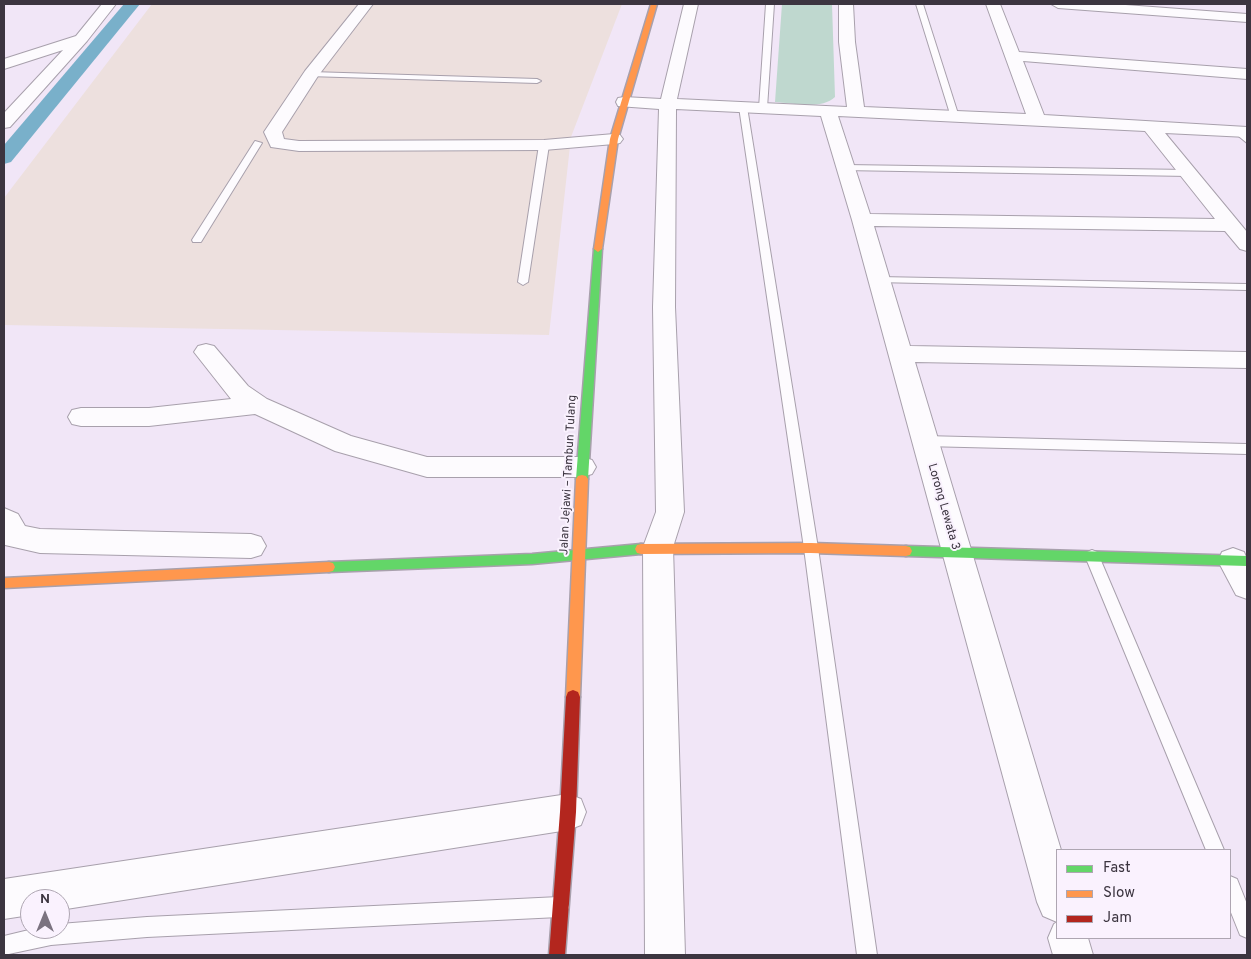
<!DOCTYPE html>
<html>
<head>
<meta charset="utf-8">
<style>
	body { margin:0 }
	#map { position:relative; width:1251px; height:959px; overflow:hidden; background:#f1e6f7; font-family:Overpass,sans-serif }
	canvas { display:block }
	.frame { position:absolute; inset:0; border:5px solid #3c3540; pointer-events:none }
	.legend { position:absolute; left:1056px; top:849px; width:175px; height:90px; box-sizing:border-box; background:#faf2fe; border:1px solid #aea6b2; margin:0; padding:6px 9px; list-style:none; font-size:15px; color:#3c3540 }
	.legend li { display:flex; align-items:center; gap:10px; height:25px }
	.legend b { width:25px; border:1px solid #aea6b2 }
	.north { position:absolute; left:20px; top:889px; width:50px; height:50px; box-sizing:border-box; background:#faf2fe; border:1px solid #aea6b2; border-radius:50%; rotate:0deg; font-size:14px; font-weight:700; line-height:20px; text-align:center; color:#3c3540 }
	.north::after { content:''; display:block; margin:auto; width:18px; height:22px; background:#7b7380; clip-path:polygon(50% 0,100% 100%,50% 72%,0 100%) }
</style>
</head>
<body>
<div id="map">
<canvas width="1251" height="959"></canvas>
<div class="frame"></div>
<ul class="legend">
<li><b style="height:6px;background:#63d668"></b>Fast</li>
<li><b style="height:6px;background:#ff974d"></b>Slow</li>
<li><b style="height:6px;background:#b3261e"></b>Jam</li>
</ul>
<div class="north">N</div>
</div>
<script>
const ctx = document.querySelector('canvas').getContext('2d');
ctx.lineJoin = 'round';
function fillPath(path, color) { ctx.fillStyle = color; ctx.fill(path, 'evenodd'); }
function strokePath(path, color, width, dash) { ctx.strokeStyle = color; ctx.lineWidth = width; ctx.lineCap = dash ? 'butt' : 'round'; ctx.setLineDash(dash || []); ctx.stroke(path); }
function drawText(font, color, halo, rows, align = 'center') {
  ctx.font = font + ' Overpass,sans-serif'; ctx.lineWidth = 4; ctx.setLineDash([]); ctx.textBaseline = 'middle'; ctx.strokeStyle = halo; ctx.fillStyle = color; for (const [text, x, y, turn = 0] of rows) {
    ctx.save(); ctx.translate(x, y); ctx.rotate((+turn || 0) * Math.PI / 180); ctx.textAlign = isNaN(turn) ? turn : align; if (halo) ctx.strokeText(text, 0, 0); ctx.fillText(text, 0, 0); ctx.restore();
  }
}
const industrial = new Path2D(`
	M152 4H622L571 137 549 335 4 325V198Z`);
const green = new Path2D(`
	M782 4H832L835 97C822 110 792 103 775 102Z`);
const canal = new Path2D(`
	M124 4H140L11 162 4 164V145Z`);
const lane = new Path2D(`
	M766 4H774L767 108 763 111 759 108Z
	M916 4H923L959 117 958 119 951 117Z
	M311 72 537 79 541 81 537 83 308 76 307 74Z
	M743 104 747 107 818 548 877 955H857L804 548 739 107Z
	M1236 130H1242L1247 135V143L1236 134Z
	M255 141 262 143 201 242H193L192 240Z
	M544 142 549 145 528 282 523 285 518 282 539 145Z
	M846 165 1188 170 1193 173 1188 176 843 170 841 168Z
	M879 277 1247 284V290L875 282V278Z
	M924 436 1247 444V454L924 446 917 441Z
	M1092 550 1097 552 1099 556 1224 850H1206L1085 556 1087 552Z
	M1230 876 1237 879 1247 904V938L1240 935 1230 910Z
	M559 897 566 900 569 907 566 914 559 917 147 937 51 945 4 955V936L33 929H60V924L147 917Z`);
const street = new Path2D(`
	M102 4H116L87 41 10 127 4 128V113L63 50 4 69V59L76 36Z
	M359 4H373L318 76 282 132 284 139 299 141 544 140 614 134 620 135 623 139 620 143 614 144 544 150 299 151 271 147 264 132 305 71Z
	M684 4H698L677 99 847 107 839 42V4H853L855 42 864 107 1026 114 986 4H1000L1019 52 1247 69V79L1023 61 1044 115 1247 127V137L1165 133 1247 232V251L1240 249 1225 231 874 226 910 346 1247 352V368L915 362 1061 850H1057V922L1043 916 1037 902 852 220 821 116 676 109 675 307 684 512 673 547 685 955H645L643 547 656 512 653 307 659 109 618 106 616 102 618 98 624 97 661 99ZM838 116 1145 131 1215 219 870 214Z
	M1051 4H1112L1247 14V22L1058 8Z
	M206 344 214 346 248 386 267 399 351 436 427 457H582L592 460 596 467 592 474 582 477H427L335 451 255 414 149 426H81L72 424 68 417 72 410 81 408H149L231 399 194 352 198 346Z
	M4 508 18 514 25 526 40 529 251 534 261 537 266 546 261 555 251 558 40 553 5 545Z
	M1233 548 1244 552 1247 559V599L1236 595 1218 561 1222 552Z
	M568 794 581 799 586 812 581 825 568 830 60 910V899H30V915L4 919V879Z
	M1057 922V938H1088L1093 955H1053L1048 938 1054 924Z`);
const fast = new Path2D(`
	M598 246 602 249 588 479 586 482H578L576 479 594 249Z
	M641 544 645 545 647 549 645 553 641 554 532 564 329 572 325 571 323 567 325 563 329 562 532 554Z
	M906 546 1247 556V566L906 556 902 555 900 551 902 547Z`);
const slow = new Path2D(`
	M651 4H657L618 139 602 249 598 252 594 249 610 139Z
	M582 475 586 476 588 479 580 697 578 702 573 704 568 702 566 697 576 479 578 476Z
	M811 543 906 546 910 547 912 551 910 555 906 556 811 553 641 554 637 553 635 549 637 545 641 544Z
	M329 562 333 563 335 567 333 571 329 572 4 588V578Z`);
const jam = new Path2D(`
	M573 690 578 692 580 697 576 812 565 955H549L560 812 566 697 568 692Z`);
const streetNames = [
	["Jalan Jejawi – Tambun Tulang",569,475,-87],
	["Lorong Lewata 3",943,507,74]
];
fillPath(industrial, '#ede0de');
fillPath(green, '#bfd8cf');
fillPath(canal, '#79b0ca');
strokePath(lane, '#a8a0ac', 2);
strokePath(street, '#a8a0ac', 2);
strokePath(fast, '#a8a0ac', 3);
strokePath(slow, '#a8a0ac', 3);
strokePath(jam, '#a8a0ac', 3);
fillPath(lane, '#fdfbfe');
fillPath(street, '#fdfbfe');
fillPath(fast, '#63d668');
fillPath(slow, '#ff974d');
fillPath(jam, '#b3261e');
drawText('12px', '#3c3540', '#faf2fe', streetNames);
</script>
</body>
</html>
